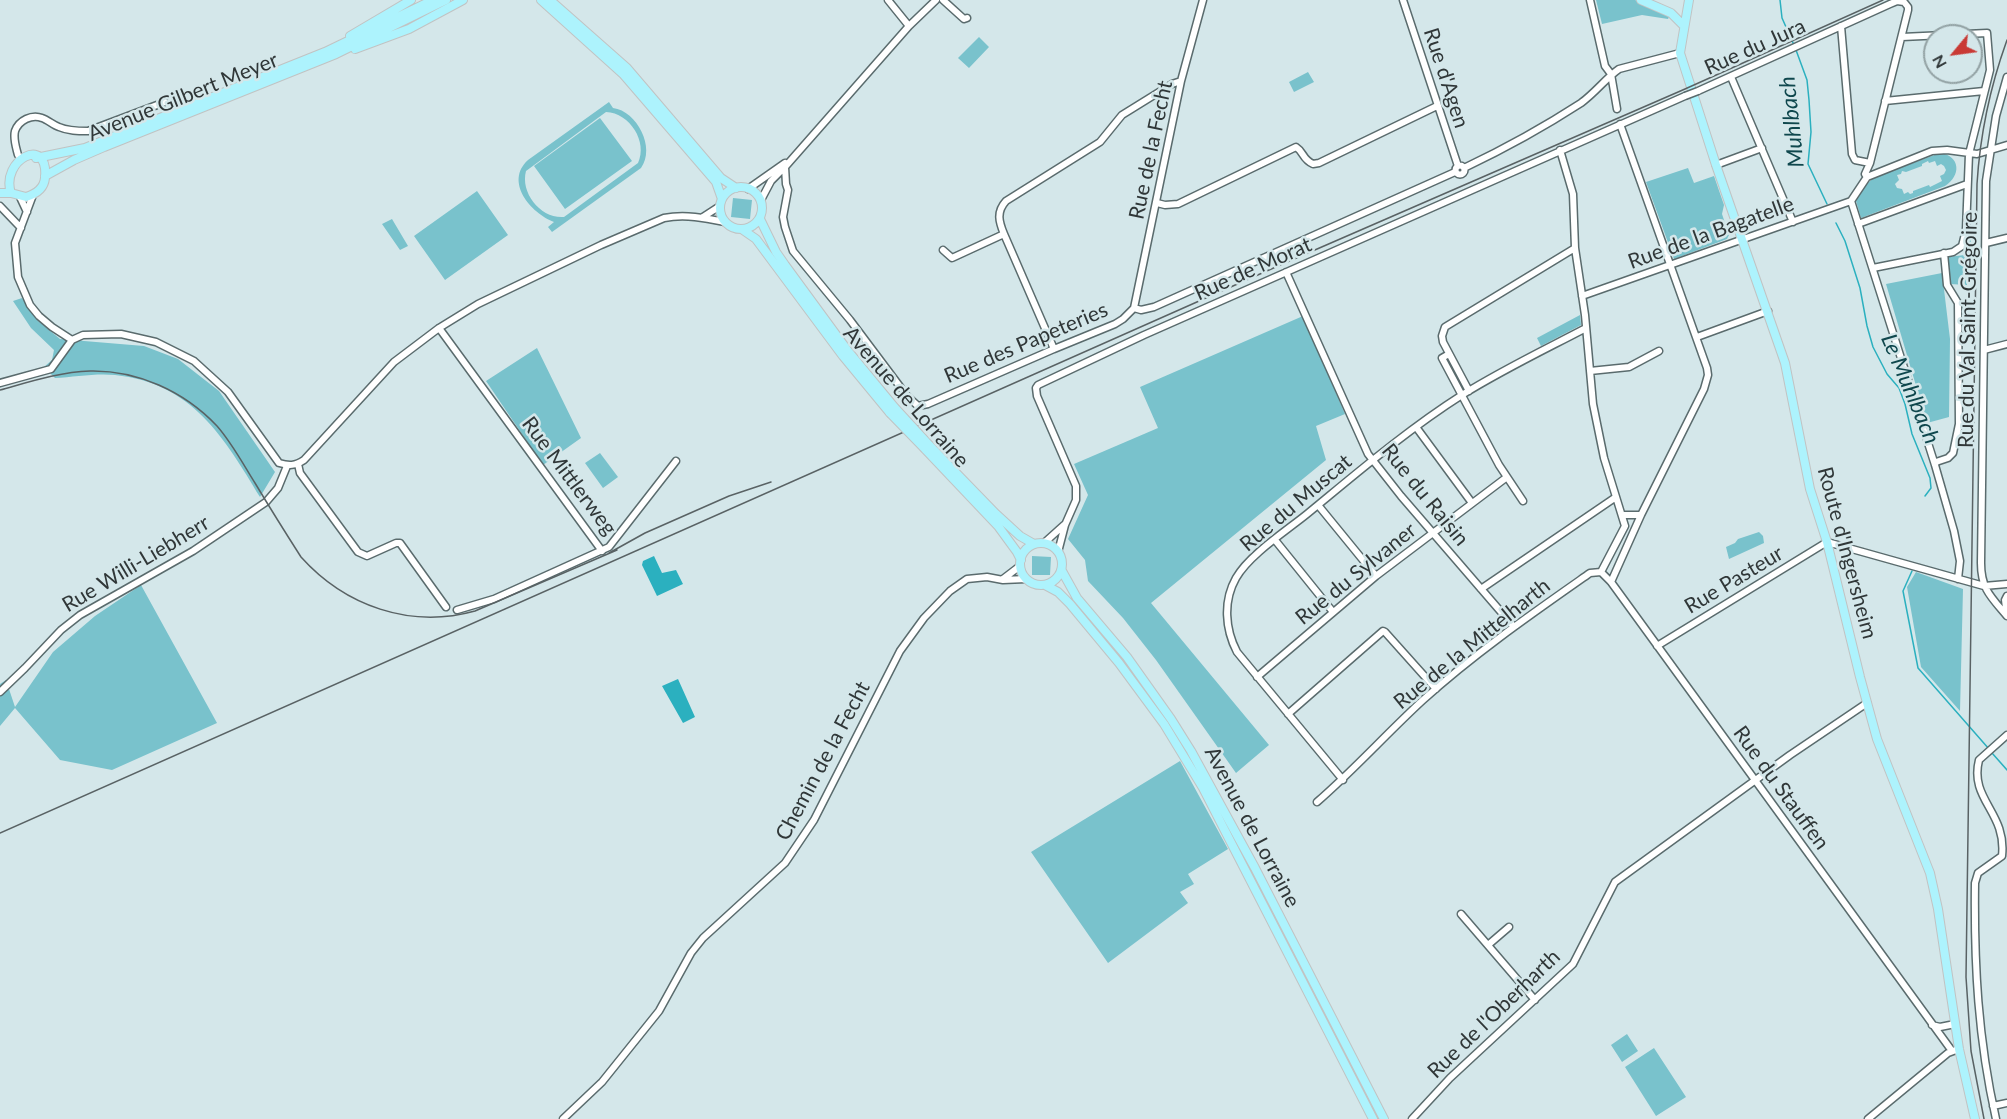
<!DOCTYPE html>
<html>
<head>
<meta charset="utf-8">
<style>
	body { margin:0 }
	#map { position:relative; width:2007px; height:1119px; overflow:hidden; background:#d4e7ea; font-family:Lato,sans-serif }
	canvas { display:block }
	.north { position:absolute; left:1923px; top:24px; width:60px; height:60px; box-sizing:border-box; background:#d4e7ea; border:2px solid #92a1a3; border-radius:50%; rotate:241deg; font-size:16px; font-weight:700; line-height:24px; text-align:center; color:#303738 }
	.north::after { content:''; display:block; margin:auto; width:21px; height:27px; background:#c93a35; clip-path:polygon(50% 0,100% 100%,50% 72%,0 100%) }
</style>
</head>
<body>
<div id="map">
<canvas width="2007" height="1119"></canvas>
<div class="north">N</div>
</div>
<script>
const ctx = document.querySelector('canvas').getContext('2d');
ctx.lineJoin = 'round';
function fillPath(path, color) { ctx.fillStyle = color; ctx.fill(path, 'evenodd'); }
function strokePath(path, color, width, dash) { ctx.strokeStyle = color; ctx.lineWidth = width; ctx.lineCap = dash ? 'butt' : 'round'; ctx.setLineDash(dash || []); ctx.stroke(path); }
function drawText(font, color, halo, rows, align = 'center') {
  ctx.font = font + ' Lato,sans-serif'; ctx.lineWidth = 5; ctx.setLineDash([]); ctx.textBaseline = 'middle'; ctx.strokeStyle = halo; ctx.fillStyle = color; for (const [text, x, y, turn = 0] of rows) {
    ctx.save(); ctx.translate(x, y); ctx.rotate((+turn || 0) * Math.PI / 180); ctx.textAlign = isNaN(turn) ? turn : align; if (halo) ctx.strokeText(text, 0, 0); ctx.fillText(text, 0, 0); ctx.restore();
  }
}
const green = new Path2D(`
	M1596 0H1635L1669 17 1668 19 1642 15 1602 24Z
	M979 37 989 47 969 68 958 58Z
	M1308 72 1314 82 1294 92 1289 82Z
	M609 102 613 108C637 111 656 148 641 168L552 232 548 227 554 222C531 213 504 182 528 160ZM606 112C630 113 648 142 638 163L564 217C541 219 520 193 526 171Z
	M600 118 632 161 565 209 534 166Z
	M1940 153C1961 156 1961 176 1945 186L1861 218 1856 201 1866 185 1873 178ZM1928 161 1929 163 1935 161 1937 166 1941 164 1944 166 1946 170 1944 174 1940 176 1942 181 1930 187 1929 185 1913 191V193L1910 194 1908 192 1904 194 1902 189 1897 188 1895 184 1899 180 1897 175 1901 174 1902 171 1906 172 1922 166V164Z
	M1688 168 1694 183 1714 176 1724 205 1722 214 1729 235 1727 239 1674 259 1646 182Z
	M477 191 508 235 445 280 414 236Z
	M733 198 752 200 750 219 731 217Z
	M392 219 408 246 400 250 382 224Z
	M1971 234V266H1968L1967 285 1950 284 1947 257 1965 255 1967 251 1968 235Z
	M1942 273 1950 339 1949 417 1927 423 1886 284Z
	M22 298 37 320 60 339 144 346 178 359 219 391 275 472 260 497C224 437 192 383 115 375 96 373 74 377 55 378L44 367 52 360 54 350 31 328 13 301Z
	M1580 315 1581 325 1541 346 1537 338Z
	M1303 316 1345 414 1316 426 1326 460 1151 603 1269 745 1236 773 1156 660 1123 618 1088 581 1085 560 1068 539 1088 495 1074 464 1158 428 1140 387Z
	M537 348 581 438 543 465 486 381Z
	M600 453 618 477 603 488 585 463Z
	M1759 532 1763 536 1764 543 1729 559 1726 547 1735 543 1738 539Z
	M1032 556 1051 557 1050 575H1032Z
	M1916 572 1963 589 1960 711 1921 667 1907 587Z
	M141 585 217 723 112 770 60 760 15 708 0 726V684L6 680 15 707 53 652 95 616Z
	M1113 644 1166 717 1214 796 1380 1119H1376L1213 802 1110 647Z
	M1180 761 1228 849 1188 874 1194 884 1180 892 1188 903 1108 963 1031 852Z
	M1627 1034 1638 1051 1622 1062 1611 1045Z
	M1654 1048 1686 1097 1656 1116 1625 1067Z`);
const water = new Path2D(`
	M654 556 662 573 676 570 683 584 657 596 642 565 643 561Z
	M678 679 695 717 683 723 662 686Z`);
const stream = new Path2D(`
	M1780 0 1782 18 1794 45
	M1796 50 1807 80 1809 100 1811 132 1808 164 1827 204
	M1836 223 1845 241 1860 288 1867 326 1873 347 1887 374 1899 388 1905 404 1912 434 1930 478 1931 488 1925 496
	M1912 571 1903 591 1918 668 1989 749
	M1992 753 2007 770`);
const minor = new Path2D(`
	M888 0 909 26
	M943 0 964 19 967 18
	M1403 0 1458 166
	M1590 0 1605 66 1611 74 1617 109
	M1841 26 1852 154 1855 160 1870 163
	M1731 77 1793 222
	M2007 77 1996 116 1986 181 1981 563C1981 589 1991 597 2007 616
	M1698 91 1890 4 1897 1 1904 2 1908 7V10L1870 163 1865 174 1867 177
	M1885 101 1984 91
	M1560 150 1573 194 1575 248 1585 315 1593 404 1604 458 1625 526
	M18 155C16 147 13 139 15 131 19 120 32 114 42 118 48 120 53 125 59 127 68 131 78 131 88 131L165 102
	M1716 165 1762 148
	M1455.5 170a4.5 4.5 0 1 1 9 0a4.5 4.5 0 1 1-9 0Z
	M785 167 786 184 788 190 783 217 785 227 793 251 850 320 907 396 918 406 928 404 1054 349 1115 324 1123 319 1134 308
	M1464 168C1504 149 1544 127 1581 103 1596 92 1606 78 1619 69L1680 53
	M748 189 785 163
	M33 195 15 243 18 277 30 305 39 316 52 327 72 340
	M20 197 27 212
	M761 200 771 181 785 167 909 26 936 0
	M1851 201 1935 465 1954 531 1960 561 1958 579
	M1851 201 1867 177 1932 151 1947 150 1977 154 2007 145
	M1157 203 1165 205 1178 204 1296 147C1304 152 1302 159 1313 164L1319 163 1437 106
	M0 206 21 228
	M703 217 720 206
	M1858 224 1967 184
	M1986 243 2007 238
	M943 250 952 258 1004 234
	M1873 268 1953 252 1962 246 1966 230 1969 154 1990 70 1987 33 1902 37
	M1286 272 1368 454 1401 496 1514 627
	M1582 296 1851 201
	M1134 308 1141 310 1154 307 1455 172
	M1134 308 1181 81 1203 0
	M439 328 602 551
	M1697 337 1768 311
	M1054 349 1004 234C999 222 996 212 1006 201L1100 142 1122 115 1172 84 1181 81
	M1984 350 2007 344
	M1449 354 1442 358 1499 465 1523 501
	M1590 371 1629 367 1659 351
	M0 383 51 369 72 340 83 335 121 334 156 342 194 361 228 392 279 463C289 466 295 466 304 460L394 362 439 328 478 304 601 245 664 218C685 214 705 218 725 222
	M1469 391 1443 342 1442 336 1445 327 1575 248
	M1416 427 1472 503
	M298 464 300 473 358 552 367 556 396 543H400L446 607
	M1935 465 1936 462 1948 458 1953 453 1959 424 1958 303 1947 285 1944 253
	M1318 505 1376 576
	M1622 515H1641
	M1275 540 1333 612
	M1044 543 1064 525
	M1058 552 1065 525 1076 500V486L1037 396 1036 388 1038 385 1144 335 1685 96
	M1601 572 1611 582 1952 1051
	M1601 572 1625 526
	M1003 579 1020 566
	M1611 582 1641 515 1704 389 1708 375 1707 368 1620 124
	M1481 589 1616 497
	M457 610 494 599 609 547 676 461
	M2007 616 2005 600 2007 596
	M1657 646 1827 542 1984 586 2007 584
	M1257 677 1376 576 1507 477
	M0 692 25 668 61 630 80 615 193 551 266 502 278 488 287 466
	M1288 714 1383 631 1385 632 1436 689
	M1343 780 1237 652C1225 629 1223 601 1236 578 1249 555 1286 531 1307 514 1357 473 1407 430 1462 395 1502 370 1544 350 1586 328
	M1317 802C1354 770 1387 733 1423 700 1475 653 1533 613 1590 573L1601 572
	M1461 914 1535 1000
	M1488 945 1509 927
	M1932 1025 1940 1027 1955 1024
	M1993 1106 2007 1103
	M563 1119 602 1082 659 1011 691 953 703 938 785 863 814 820 900 651 924 618 950 591 967 579 987 577 1003 580 1026 579
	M1412 1119 1450 1078 1573 964 1615 882 1790 755 1867 703
	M1868 1119 1948 1053 1956 1050
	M1996 1119C1978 1039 1974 965 1975 883L1978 873 2002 856C2007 812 1969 800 1979 760L2007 735`);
const major = new Path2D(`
	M541 0 623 74 716 182 722 199
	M550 0 627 68 721 178 736 188
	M1641 0 1671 13 1684 26
	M1689 0 1680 53 1716 165 1785 363 1810 489 1827 542 1860 677 1877 739 1930 873 1938 909 1959 1049 1975 1119
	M350 36 411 0
	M355 49 409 29 463 0
	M36 158 85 148 325 52 433 0
	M45 176 74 160 104 147 336 54 446 0
	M720 208a21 21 0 1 1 42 0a21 21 0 1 1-42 0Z
	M0 193H11L26 197C36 194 44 189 45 178 49 134 0 160 11 193
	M760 219 776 252 785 265 848 351 895 408
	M743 230 756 239 843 356 890 413
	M929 445 996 514 1020 536 1034 544
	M925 449 998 526 1017 552 1021 560
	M1020 564a21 21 0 1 1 42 0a21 21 0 1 1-42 0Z
	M1062 571 1077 598 1127 657 1171 719 1191 751 1255 868 1384 1119
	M1045 585 1058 592 1070 604 1119 663 1164 724 1203 788 1373 1119`);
const rail = new Path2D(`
	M0 390C29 382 59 372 90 371 137 370 184 391 217 426 232 443 243 464 255 483 270 508 285 532 301 557 345 606 410 629 475 611L617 550
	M609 553 645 533 729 496 771 482
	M0 833 1278 266 1685 89 1883 0
	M1984 1119 1971 1051 1966 977 1977 184C1980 135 1990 87 2007 40`);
const minorBridge = new Path2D(`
	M1685 96 1698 91`);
const majorBridge = new Path2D(`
	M895 408 929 445
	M890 413 925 449`);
const streetNames = [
	["Rue du Jura",1755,47,-24],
	["Rue d'Agen",1446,78,72],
	["Avenue Gilbert Meyer",183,97,-22],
	["Rue de la Fecht",1151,150,-78],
	["Rue de la Bagatelle",1711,233,-20],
	["Rue de Morat",1253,269,-24],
	["Rue du Val Saint-Grégoire",1968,330,-89],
	["Rue des Papeteries",1026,343,-23],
	["Avenue de Lorraine",906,397,49],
	["Rue Mittlerweg",569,476,53],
	["Rue du Raisin",1425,495,51],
	["Rue du Muscat",1296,503,-40],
	["Route d'Ingersheim",1847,553,75],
	["Rue Willi-Liebherr",136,564,-31],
	["Rue du Sylvaner",1356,574,-39],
	["Rue Pasteur",1734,580,-31],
	["Rue de la Mittelharth",1472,644,-39],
	["Chemin de la Fecht",823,761,-62],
	["Rue du Stauffen",1781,788,54],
	["Avenue de Lorraine",1252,827,62],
	["Rue de l'Oberharth",1494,1014,-44]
];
const waterNames = [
	["Muhlbach",1792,122,-96],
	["Le Muhlbach",1910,389,67]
];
fillPath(green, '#79c2cc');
fillPath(water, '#2bb0bf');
strokePath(stream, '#2bb0bf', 1.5);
strokePath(minor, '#5a6b6d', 9);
strokePath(major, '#c1c3c3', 10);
strokePath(minor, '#fff', 6);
strokePath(major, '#adf3fd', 8);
strokePath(rail, '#596264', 1.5);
strokePath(minorBridge, '#5a6b6d', 9, []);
strokePath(majorBridge, '#c1c3c3', 10, []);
strokePath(minorBridge, '#fff', 6);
strokePath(majorBridge, '#adf3fd', 8);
drawText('21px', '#303738', '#d4e7ea', streetNames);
drawText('italic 22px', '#0f474d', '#d4e7ea', waterNames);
</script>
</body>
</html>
